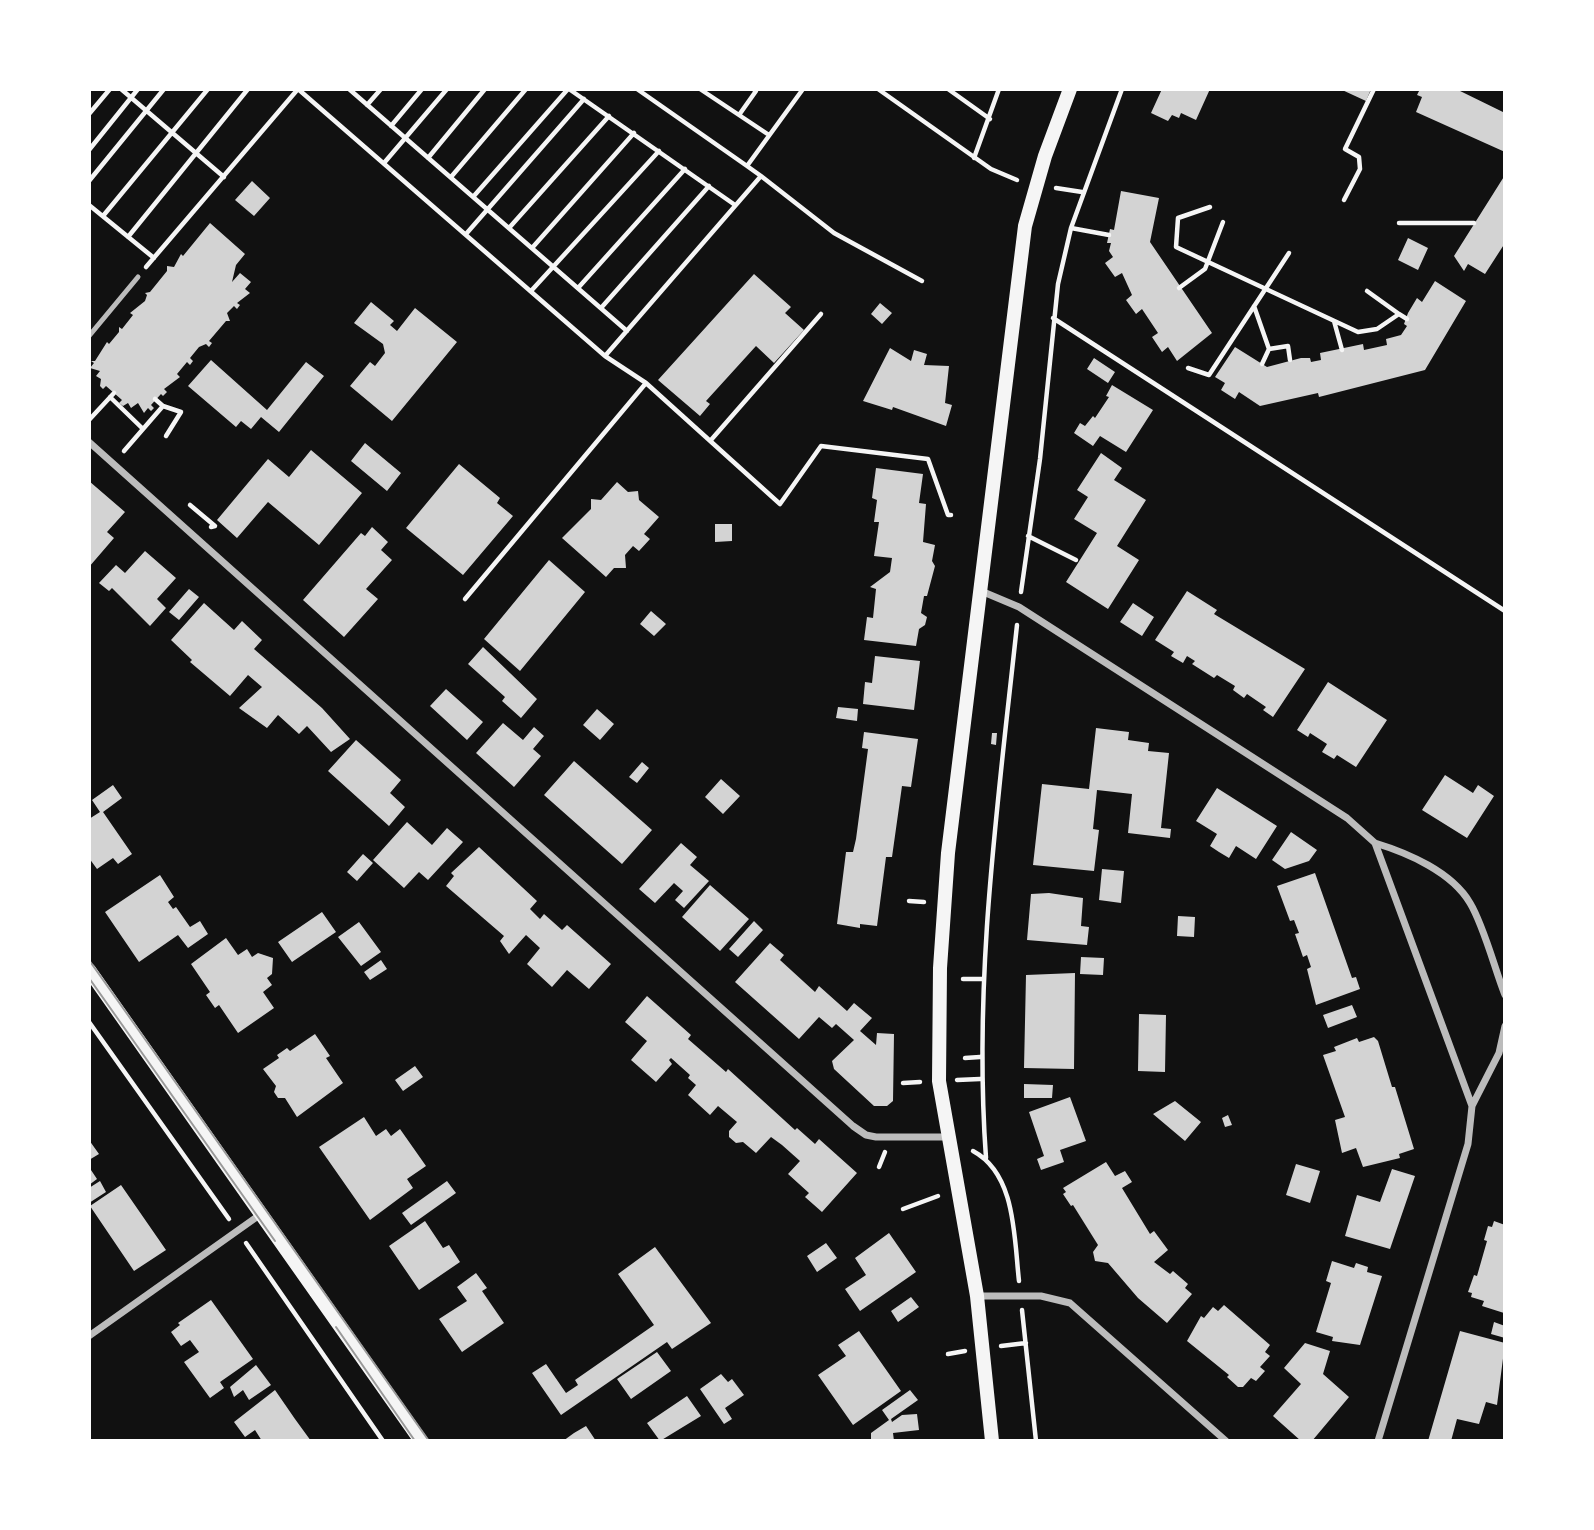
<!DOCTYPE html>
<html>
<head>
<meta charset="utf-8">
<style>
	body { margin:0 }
	#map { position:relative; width:1594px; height:1530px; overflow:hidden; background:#111; font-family:"Sofia Sans Condensed",sans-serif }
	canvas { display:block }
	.frame { position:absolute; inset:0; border:91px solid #fff; pointer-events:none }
</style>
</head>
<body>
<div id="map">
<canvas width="1594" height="1530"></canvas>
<div class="frame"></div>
</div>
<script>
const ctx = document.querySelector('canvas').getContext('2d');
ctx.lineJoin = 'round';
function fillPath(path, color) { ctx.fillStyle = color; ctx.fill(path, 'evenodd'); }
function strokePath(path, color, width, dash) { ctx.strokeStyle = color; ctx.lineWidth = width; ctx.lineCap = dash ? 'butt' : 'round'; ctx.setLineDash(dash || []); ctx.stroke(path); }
const building = new Path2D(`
	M1162 89H1210L1196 120 1181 113 1179 118 1172 115 1168 121 1151 113Z
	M1340 89H1371L1366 101Z
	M1420 89H1456L1505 113V152L1416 112 1422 97 1417 95Z
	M1505 175V243L1485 274 1468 264 1464 271 1454 256Z
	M252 181 270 198 254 216 235 200Z
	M1121 191 1159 198 1150 242 1212 333 1177 361 1168 347 1162 352 1152 337 1158 333 1142 309 1136 314 1126 300 1132 295 1122 273 1115 277 1105 263 1113 257 1109 251 1111 243H1107L1110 229 1114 230Z
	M210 223 245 254 236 265 232 282 240 273 251 282 245 289 250 293 237 303 240 305 237 309 234 306 227 313 230 321H226L209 341 212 343 209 347 206 344 199 347 190 358 193 361 190 365 187 362 177 374 180 377 164 389 167 392 163 396 161 394 151 405 154 408 151 411 148 408 144 413 138 403 131 408 128 403 123 406 119 403 122 400 106 386 103 389 100 386 101 379 96 376 100 371 90 368 94 363 91 361H95L107 342 109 344 119 332V327L122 329 133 315 130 313 145 301 147 295 145 293 150 292 167 271V266L174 267 181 254 183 256Z
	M1408 238 1428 248 1418 270 1398 260Z
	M754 274 791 307 785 313 804 330 774 363 756 346 706 401 710 404 700 416 658 380Z
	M1435 281 1466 301 1425 370 1319 397 1318 393 1260 406 1239 392 1235 399 1221 390 1225 383 1215 377 1235 347 1267 367 1301 358H1310L1311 362 1321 360 1320 353 1363 344 1364 350 1387 345 1386 339 1401 335 1407 326 1404 324 1408 313 1417 298 1422 302Z
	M371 302 394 321 390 325 397 331 415 308 457 342 392 421 350 386 370 362 375 366 385 353 383 344 354 323Z
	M880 303 892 313 882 324 871 314Z
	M890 348 911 361 914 350 927 354 924 365 949 366 945 403 952 405 946 426 893 407 892 410 863 401Z
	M1094 358 1115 372 1108 383 1087 369Z
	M211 360 267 410 306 362 324 376 279 432 261 417 251 429 241 421 236 427 188 386Z
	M1112 385 1153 410 1126 452 1100 436 1093 446 1074 433 1080 423 1085 426 1093 416 1095 418 1109 397 1106 396Z
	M365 443 401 473 387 491 351 461Z
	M311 450 362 493 319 545 268 502 237 538 217 520 268 459 289 477Z
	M1101 453 1122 468 1114 480 1146 500 1117 546 1139 560 1108 609 1066 582 1097 533 1074 519 1088 497 1077 490Z
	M459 464 500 498 497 503 513 516 463 575 406 528Z
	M876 468 923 474 919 503 926 504 923 542 935 545 932 561 935 566 927 596H924L921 613 927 617 925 625 919 629 916 646 864 640 867 617 873 618 876 589 870 587 890 572 892 558 874 556 879 522H874L877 500 872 498Z
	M89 481 125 512 107 532 114 538 89 567Z
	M617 482 628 492 638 491 639 500 659 517 644 534 650 539 639 551 633 546 625 555 626 568H614L606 577 562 538 591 509V499L601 500Z
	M715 524H732V541L715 542Z
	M372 527 388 542 381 550 392 560 366 589 378 599 344 637 303 600 361 533 365 536Z
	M145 551 176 578 157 599 166 608 150 626 112 588 109 591 99 583 116 565 125 573Z
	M549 560 585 592 520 671 484 639Z
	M189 589 199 597 179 620 169 612Z
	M1187 591 1217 610 1214 614 1305 669 1273 717 1263 710 1266 707 1247 694 1244 698 1233 690 1235 686 1217 675 1214 678 1192 664 1195 661 1187 656 1183 663 1171 656 1174 652 1155 640Z
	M204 603 234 630 242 621 262 640 254 649 322 708 350 739 331 752 307 726 299 734 278 715 267 728 239 708 262 687 248 675 230 696 190 662 192 660 171 640Z
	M1133 603 1154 617 1142 636 1120 622Z
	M651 611 666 624 654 636 640 624Z
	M483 647 537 699 521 718 502 701 505 697 468 664Z
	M875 656 920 661 914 710 863 704 865 682 872 683Z
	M1328 682 1387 720 1356 767 1337 755 1334 759 1322 752 1327 744 1310 733 1308 737 1297 730Z
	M446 689 483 722 467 740 430 706Z
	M838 707 858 709 857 721 836 718Z
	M597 709 614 724 600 740 583 725Z
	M503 723 523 740 534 727 544 736 533 749 541 756 514 787 476 753Z
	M1096 728 1129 732 1128 740 1149 743 1148 751 1169 753 1161 828 1171 829 1170 838 1128 833 1132 794 1097 790 1093 829 1099 830 1094 871 1033 865 1042 784 1089 789Z
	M864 732 918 739 911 787 902 786 892 857H886L877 926 860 924V928L837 924 846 852H853L856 839 868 749 862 748Z
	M992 733H997L996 745 991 744Z
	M356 740 401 780 390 793 405 807 389 826 328 771Z
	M574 761 652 830 622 864 544 795Z
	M642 762 649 768 637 783 629 777Z
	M1445 775 1473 793 1478 785 1494 796 1467 838 1422 810Z
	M721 779 740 796 723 814 705 797Z
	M113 785 122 798 103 812 132 854 118 864 113 858 97 869 89 858V819L100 812 92 800Z
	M1217 788 1277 826 1256 859 1236 846 1229 858 1219 852 1210 846 1217 834 1196 821Z
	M407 822 432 845 447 828 463 842 428 880 419 872 404 888 373 860Z
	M1291 832 1317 850 1309 861 1285 869 1272 860Z
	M681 843 697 857 690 865 709 881 684 908 675 900 683 891 674 883 655 903 639 889Z
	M479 847 537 901 530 909 540 919 544 914 562 930 567 925 611 964 589 989 567 970 552 987 527 964 540 948 526 935 509 954 500 941 504 936 446 886 454 876 451 873Z
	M363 854 373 863 357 881 347 872Z
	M1102 869 1124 871 1121 903 1099 900Z
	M1315 873 1352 978 1356 977 1360 989 1316 1005 1307 969 1311 967 1307 955 1303 957 1295 934 1299 933 1294 920 1290 921 1277 886Z
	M160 875 174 897 168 902 173 909 176 907 190 927 200 921 208 934 188 948 178 935 139 962 105 912Z
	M710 885 749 919 720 951 682 917Z
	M1049 893 1083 898 1081 926 1089 927 1087 945 1027 940 1031 894Z
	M322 912 336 932 292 962 278 942Z
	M1178 916 1195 917 1194 937 1177 936Z
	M754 921 763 930 738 957 729 949Z
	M359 922 381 952 361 966 338 937Z
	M226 938 238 955 247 949 252 957 258 953 273 958 272 974 267 978 272 985 263 992 274 1008 238 1033 219 1005 215 1008 206 995 210 992 191 964Z
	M770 943 784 955 780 960 815 992 819 986 847 1011 854 1003 872 1018 860 1031 876 1045 877 1033 894 1034 893 1101 887 1106H874L834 1069 832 1061 854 1040 836 1024 832 1028 819 1017 799 1039 735 982Z
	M1081 957 1104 958 1103 975 1080 974Z
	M381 960 387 969 370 980 364 972Z
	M1075 973 1074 1069 1024 1068 1026 975Z
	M647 996 691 1035 688 1039 726 1072 728 1069 795 1130 797 1128 815 1144 819 1139 857 1173 822 1212 805 1197 809 1193 788 1174 800 1161 782 1145 771 1137 756 1153 743 1142 736 1143 729 1137V1131L737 1122 718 1106 710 1115 688 1095 696 1085 688 1078 690 1075 671 1058 669 1060 672 1064 656 1082 631 1060 647 1041 625 1022Z
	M1352 1005 1357 1017 1328 1028 1323 1015Z
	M1139 1014 1166 1015 1165 1072 1138 1071Z
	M315 1034 330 1056 326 1058 343 1083 297 1117 285 1098H278L274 1092 276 1086 263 1069 279 1058 277 1055 287 1048 290 1051Z
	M1374 1037 1378 1041 1392 1087H1395L1414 1149 1399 1154 1400 1158 1363 1167 1356 1148 1342 1153 1335 1120 1345 1117 1323 1055 1336 1051 1334 1047 1357 1038 1359 1042Z
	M415 1066 423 1077 403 1091 395 1080Z
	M1024 1084 1053 1085 1052 1098H1024Z
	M1070 1097 1086 1141 1060 1150 1064 1162 1041 1170 1037 1159 1044 1156 1029 1112Z
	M1175 1101 1201 1122 1185 1141 1153 1114Z
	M1228 1115 1232 1125 1225 1127 1222 1118Z
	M364 1117 376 1136 386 1129 391 1136 400 1129 426 1166 407 1179 413 1188 370 1220 319 1147Z
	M89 1140 99 1154 89 1160Z
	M1106 1162 1115 1176 1125 1171 1132 1182 1122 1188 1150 1234 1154 1231 1168 1250 1154 1262 1170 1274 1173 1271 1188 1284 1185 1288 1192 1294 1167 1323 1138 1298 1108 1263 1095 1261 1093 1252 1098 1245 1073 1205 1071 1206 1063 1194 1066 1192 1063 1188Z
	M1296 1164 1320 1171 1310 1203 1286 1195Z
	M89 1167 97 1179 89 1185Z
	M1392 1169 1415 1176 1390 1249 1345 1236 1357 1195 1380 1202Z
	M100 1181 106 1192 89 1203V1188Z
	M447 1181 456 1193 411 1225 402 1213Z
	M121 1185 166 1250 134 1271 90 1206Z
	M425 1221 443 1248 449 1245 460 1262 419 1290 389 1246Z
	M1494 1221 1505 1225 1504 1313 1482 1306 1484 1301 1471 1297 1472 1293 1468 1292 1474 1275 1477 1276 1487 1241 1484 1240 1488 1226 1492 1227Z
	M889 1233 916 1272 860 1311 845 1289 866 1275 855 1258Z
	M826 1243 837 1258 817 1272 807 1256Z
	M655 1247 711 1323 672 1349 667 1342 561 1415 532 1373 546 1364 566 1393 578 1385 575 1380 654 1325 618 1274Z
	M1332 1261 1354 1268 1356 1263 1368 1267 1367 1272 1382 1276 1360 1345 1332 1341 1333 1337 1316 1332 1331 1283 1326 1281Z
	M476 1273 487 1288 482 1291 504 1323 462 1352 439 1319 467 1301 457 1287Z
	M911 1297 919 1307 898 1322 891 1311Z
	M211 1300 253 1359 220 1382 224 1388 210 1398 184 1362 199 1352 190 1340 181 1346 171 1332 180 1325 178 1323Z
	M1224 1305 1270 1345 1265 1352 1270 1356 1260 1367 1265 1371 1256 1381 1251 1378 1243 1387H1238L1227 1377 1229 1375 1187 1341 1201 1316 1204 1318 1213 1307 1218 1311Z
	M1494 1322 1505 1326V1338L1491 1334Z
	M859 1331 901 1391 853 1425 818 1375 846 1356 838 1345Z
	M1460 1331 1505 1343 1497 1405 1486 1402 1479 1424 1457 1419 1451 1441H1428Z
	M1305 1343 1330 1351 1323 1374 1349 1397 1312 1441H1301L1273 1416 1301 1384 1284 1368Z
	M657 1352 671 1371 631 1399 617 1379Z
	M256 1365 271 1385 249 1400 243 1390 234 1397 230 1387Z
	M721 1374 728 1382 732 1379 744 1395 725 1408 732 1419 724 1424 700 1389Z
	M275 1390 295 1419 311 1441H262L255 1430 245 1437 234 1422Z
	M910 1390 918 1400 891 1419 892 1422 902 1415 917 1414 919 1430 893 1433 894 1441H871V1433L889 1420 882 1410Z
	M687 1396 701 1416 660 1441 647 1423Z
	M586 1426 596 1441H563L574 1433Z`);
const path = new Path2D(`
	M121 89 224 177
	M298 89 605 356 761 176 747 166 803 89
	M349 89 627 331
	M569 89 735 205
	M637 89 747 166
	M700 89 769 135
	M878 89 991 169 1017 180
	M948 89 990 119
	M367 105 381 89
	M89 114 110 89
	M739 115 756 91 753 89
	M391 126 422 89
	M89 150 138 89
	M428 158 485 89
	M974 158 999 89
	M384 163 447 89
	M761 176 834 233 922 281
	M451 177 526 89
	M89 181 164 89
	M1056 188 1082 192
	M473 197 568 89
	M1344 200 1360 169 1359 157 1345 149 1374 89
	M89 205 154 258
	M1210 207 1178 218 1176 247 1358 332 1377 329 1399 314 1407 319
	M103 216 208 89
	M1399 223H1474
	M509 228 609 116
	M1071 228 1109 235
	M466 234 584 99
	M128 237 248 89
	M532 248 634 133
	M146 267 298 89
	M578 288 685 169
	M1179 288 1205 269 1223 222
	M531 291 659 151
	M1367 291 1399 314
	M1254 306 1269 349 1262 364
	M601 308 709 186
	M1053 318 1505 611
	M1334 321 1342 350
	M1269 349 1288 346 1290 360
	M605 356 646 383
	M1188 368 1209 375 1289 253
	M110 397 143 429
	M163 406 181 412 166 436
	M89 420 114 393
	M711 440 821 314
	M124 451 163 406 155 399
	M190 505 215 526 211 527
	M1028 536 1076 560
	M1021 592 1040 459 1058 284 1071 228 1122 89
	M465 599 646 383 780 504 821 446 928 459 948 515H951
	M909 901 924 902
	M963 979H982
	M89 1022 229 1219
	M965 1058 980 1057
	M957 1080 980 1079
	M903 1083 920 1082
	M973 1151C1016 1174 1014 1237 1019 1281
	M986 1158C973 980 998 802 1017 625
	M879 1167 885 1152
	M903 1209 938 1196
	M246 1243 383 1441
	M1022 1310 1036 1441
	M1001 1346 1026 1343
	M948 1354 965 1351`);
const service = new Path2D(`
	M89 336 138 277`);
const minor = new Path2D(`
	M89 442 853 1126 866 1135 876 1137H947
	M981 591 1019 607 1347 818 1375 843 1472 1106 1468 1144 1378 1441
	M1375 843C1408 853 1452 872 1470 903 1484 926 1495 970 1505 995
	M1472 1106 1499 1053 1505 1026
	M977 1296H1041L1070 1303 1226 1441
	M89 1336 261 1214`);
const secondary = new Path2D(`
	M89 970 421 1441
	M992 1441 977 1296 939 1081 940 968 948 853 1025 226 1045 156 1070 89`);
const tram = new Path2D(`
	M89 960 429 1441
	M89 978 275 1241
	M336 1327 415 1441`);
fillPath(building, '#d3d3d3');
strokePath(path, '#f5f5f5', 4.5);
strokePath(service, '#bcbcbc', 5);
strokePath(minor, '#bcbcbc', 7);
strokePath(secondary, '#f5f5f5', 14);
strokePath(tram, '#9a9a9a', 2);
</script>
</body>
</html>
